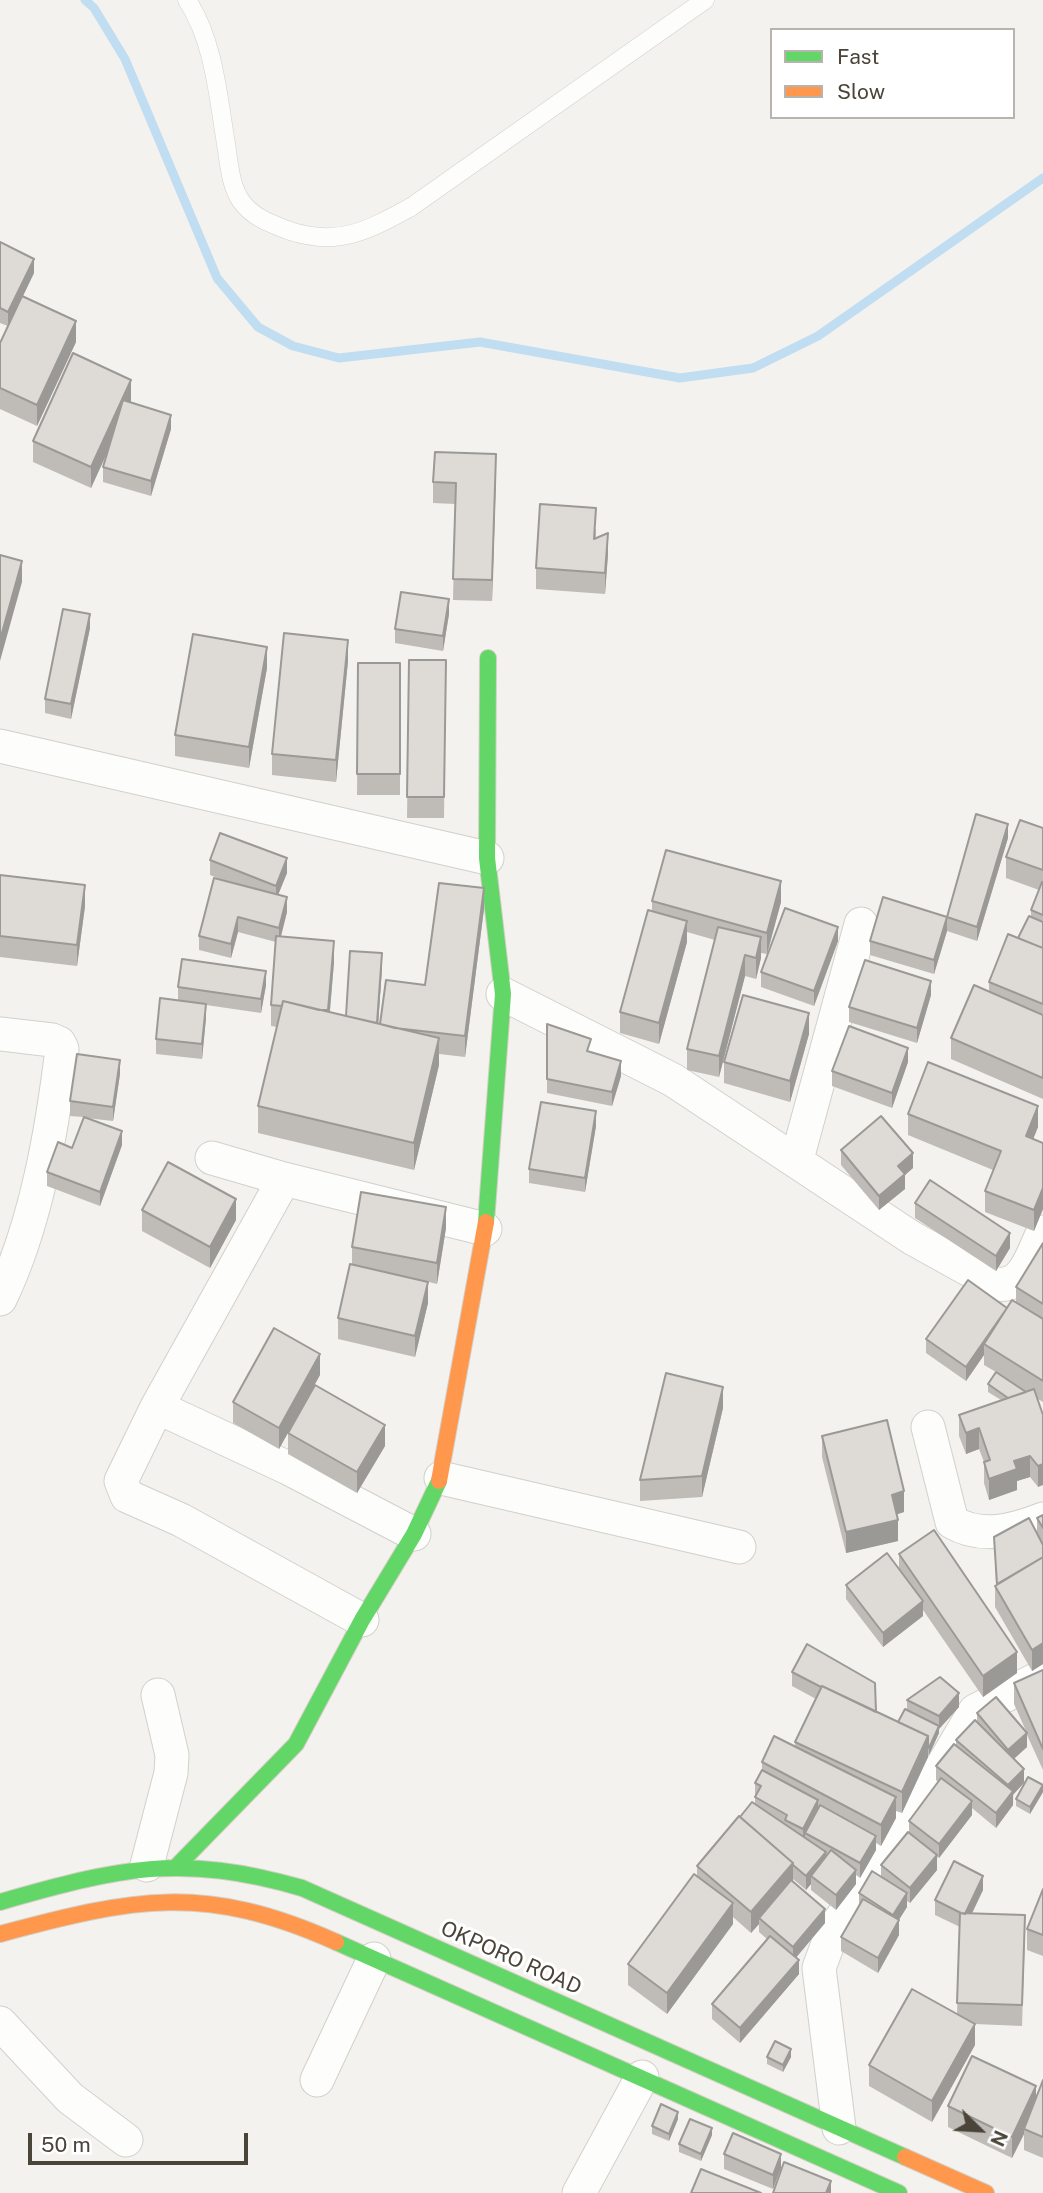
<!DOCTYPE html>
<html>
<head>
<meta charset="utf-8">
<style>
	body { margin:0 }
	#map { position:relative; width:1043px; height:2193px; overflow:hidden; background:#f4f2ee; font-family:"Public Sans",sans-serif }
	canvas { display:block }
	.legend { position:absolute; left:770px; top:28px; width:245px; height:91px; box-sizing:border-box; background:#fff; border:2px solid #b7b4b0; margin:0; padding:9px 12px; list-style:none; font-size:21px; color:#4b4439 }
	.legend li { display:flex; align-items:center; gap:14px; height:35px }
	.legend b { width:35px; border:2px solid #b7b4b0 }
	.north { position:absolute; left:945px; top:2095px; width:70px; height:70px; -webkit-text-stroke:5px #fff; paint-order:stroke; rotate:114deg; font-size:19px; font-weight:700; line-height:28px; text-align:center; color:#4b4439 }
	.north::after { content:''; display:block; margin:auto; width:24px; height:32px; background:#4b4439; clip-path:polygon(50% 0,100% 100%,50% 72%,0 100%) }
	.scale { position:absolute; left:28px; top:2133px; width:220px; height:32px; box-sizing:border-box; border:4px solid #4b4439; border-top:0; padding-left:9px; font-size:21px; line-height:24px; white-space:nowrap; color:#4b4439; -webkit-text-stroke:5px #fff; paint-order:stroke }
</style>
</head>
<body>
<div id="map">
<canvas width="1043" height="2193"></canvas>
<ul class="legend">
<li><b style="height:9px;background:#63d668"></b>Fast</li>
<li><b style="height:9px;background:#ff974d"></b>Slow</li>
</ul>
<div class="north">N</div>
<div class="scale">50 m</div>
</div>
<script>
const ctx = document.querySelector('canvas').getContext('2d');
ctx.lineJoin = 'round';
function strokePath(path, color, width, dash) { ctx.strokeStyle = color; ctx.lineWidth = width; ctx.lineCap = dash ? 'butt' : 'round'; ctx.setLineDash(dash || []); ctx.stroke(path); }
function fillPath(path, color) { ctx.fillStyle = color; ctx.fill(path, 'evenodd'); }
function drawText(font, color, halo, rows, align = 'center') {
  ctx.font = font + ' "Public Sans",sans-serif'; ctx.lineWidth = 6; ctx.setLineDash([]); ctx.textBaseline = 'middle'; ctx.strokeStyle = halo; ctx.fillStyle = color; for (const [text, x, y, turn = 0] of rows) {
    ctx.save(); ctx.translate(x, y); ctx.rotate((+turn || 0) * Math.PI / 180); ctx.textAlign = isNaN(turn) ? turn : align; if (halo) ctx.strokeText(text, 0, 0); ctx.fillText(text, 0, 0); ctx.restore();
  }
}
const stream = new Path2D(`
	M85 0 94 8 125 59 217 278 258 327 293 346 339 358 480 342 680 378 753 368 818 336 1043 178`);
const lane = new Path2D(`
	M187 0C214 41 218 96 226 144 229 162 230 185 241 201 253 218 272 224 290 231 339 247 369 230 411 207L705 0`);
const street = new Path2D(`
	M0 746 487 858
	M503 994 673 1080 912 1238 995 1284C1024 1289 1032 1255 1043 1232
	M0 1034 52 1040 59 1043 62 1049C52 1131 36 1225 0 1299
	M212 1158 284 1179 485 1229
	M797 1159 861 924
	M284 1179 157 1407 121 1481 127 1496 181 1520 362 1620
	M157 1407 288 1468 414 1534
	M928 1427 952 1522C981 1539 1013 1531 1043 1519
	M441 1478 739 1547
	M147 1865 171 1773 172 1755 158 1695
	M0 2023 70 2098 126 2140
	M317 2080 374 1959
	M839 2128 819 1968 833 1930 900 1837 975 1711 1043 1676
	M579 2193 642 2077`);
const fast = new Path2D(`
	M486 1222 503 994 487 858 488 658
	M178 1865 296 1744 362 1620 414 1534 439 1481
	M0 1902C119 1868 180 1853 302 1888L905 2157
	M336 1942 899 2193`);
const slow = new Path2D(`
	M439 1481 486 1222
	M0 1934C134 1898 204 1883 336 1942
	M905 2157 986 2193`);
const wall = new Path2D(`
	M0 242 34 273 23 296 76 342 37 426 0 409V343L8 326 0 323Z
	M131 401 130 403 171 429 151 496 103 482V467L108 450 91 488 33 462V441Z
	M496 475 492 601 453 600 455 504 433 503V482Z
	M596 529V538L608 554 605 594 536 589V568Z
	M449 614 443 651 395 643V629Z
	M90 628 71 719 45 713V699Z
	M409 660H446L444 818H407Z
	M348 661 336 782 272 775V754Z
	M358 663H400V795H357Z
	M267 668 249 768 175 756V735Z
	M1043 828V1099L951 1059V1038L989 992V982L1018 939 1031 917V910L1039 890 1006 878V857Z
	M1008 838 977 941 947 931 934 974 870 955V941L947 917Z
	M210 860 287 873 278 895 287 912 281 937 334 962 330 1012 346 1016 382 968 378 1024H380L425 985 484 909 465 1057 439 1054V1065L414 1170 258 1133V1106L277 1027 271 1026V1005L276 942 238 932 231 958 199 950V936L225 881 210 875Z
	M0 875 85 906 77 966 0 957Z
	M652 901 781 902 767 954 761 953V958L756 979 745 976 719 1077 687 1070V1049L715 940 687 932V942L659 1044 620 1033V1012L652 911Z
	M838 941 814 1006 761 987V972Z
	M266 985 261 1013 206 1005V1018L202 1059 156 1054V1039L178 1000V987Z
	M931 995 917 1043 849 1022V1007Z
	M547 1024 591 1052 621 1076 612 1106 547 1093Z
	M809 1034 790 1102 724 1083V1062Z
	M908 1062 892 1108 832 1086V1071Z
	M120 1074 113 1121 86 1118 122 1145 100 1206 47 1186V1172L72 1148 83 1117 70 1116V1101Z
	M908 1114 1038 1127 1033 1139 1043 1143V1209L1034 1231 985 1212V1191L993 1170 908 1135Z
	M596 1126 585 1192 529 1183V1169Z
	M841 1150 913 1168 905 1175V1189L879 1210 841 1165Z
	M915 1203 1010 1248 996 1271 915 1218Z
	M142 1210 236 1220 210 1268 142 1231Z
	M446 1228 437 1284 425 1281 428 1303 415 1357 338 1339V1318L352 1265V1247Z
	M1043 1243V1402L1038 1399 1043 1415 1038 1487 1030 1477 1017 1481V1490L989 1500 984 1483V1462L979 1449 966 1454 959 1436V1415L1001 1400 988 1392V1384L996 1372 984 1365V1355L966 1381 926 1353V1339L1007 1308 1016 1302V1287Z
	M320 1375 279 1449 233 1423V1402Z
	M723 1408 702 1497 640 1501V1480Z
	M288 1433 385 1446 357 1493 288 1454Z
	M822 1436 904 1512 897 1514 898 1541 846 1553 822 1457Z
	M1043 1515V1664L1032 1671 995 1607V1586L996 1585 994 1537 1037 1534V1518Z
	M899 1554 1017 1673 983 1697 923 1610V1616L883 1647 846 1599V1585L899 1570Z
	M1043 1670V1770L1027 1735V1747L1014 1759 1013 1805 996 1828 972 1808V1815L939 1858 937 1857V1870L910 1903 907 1901V1907L899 1920V1935L878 1973 841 1951V1937L859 1906V1893L881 1877V1865L909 1832V1821L938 1782 936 1780V1766L956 1745V1740L977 1722V1713L1026 1731 1014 1704V1683Z
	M792 1672 898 1722 907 1710V1700L959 1707 939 1729V1733L929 1755H928V1757L902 1813 896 1811V1818L881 1846 876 1843V1850L860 1878 856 1875V1884L836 1910 811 1890V1884L806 1890 793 1879V1882L825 1923 796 1958 799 1974 740 2043 712 2019V2004L767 1939 759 1932V1924L751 1933 733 1917V1924L667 2014 628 1985V1964L697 1876V1866L740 1817 755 1804V1783L762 1770V1762L795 1747V1742L816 1699 792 1686Z
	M1043 1792 1030 1814 1016 1806V1799Z
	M1043 1889V1956L1027 1950V1929Z
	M983 1890 972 1914 1025 1936 1022 2026 975 2024V2045L932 2122 869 2086V2065L957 2014 960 1927 935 1915V1900Z
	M767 2057H791L783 2072 767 2064Z
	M1043 2080V2158L1024 2150V2134L1012 2158 948 2127V2106L1036 2097Z
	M678 2119 669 2141 652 2134V2126Z
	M712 2135 701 2161 679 2152V2144Z
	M724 2154 781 2168 773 2189 724 2169Z`);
const shadedWall = new Path2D(`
	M34 259V273L8 327V312Z
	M76 321V342L37 426V405Z
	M131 380V401L91 488V467Z
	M171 415V429L151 496V481Z
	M496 454V475L492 601V580Z
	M608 533V554L605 594V573Z
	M22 561V582L0 661V640Z
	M449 599V614L443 651V636Z
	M90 614V628L71 719V704Z
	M348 640V661L336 782V760Z
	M267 647V668L249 768V747Z
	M1008 824V838L977 941V927Z
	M287 858V873L276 900V886Z
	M781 881V902L767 954V933Z
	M85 885V906L77 966V945Z
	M484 888V909L465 1057V1036Z
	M287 897V912L279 943V928Z
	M238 917V932L231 958V944Z
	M947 917V931L934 974V960Z
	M687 921V942L659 1044V1023Z
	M838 927V941L814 1006V991Z
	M761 937V958L756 979V958Z
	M334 941V962L328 1031V1010Z
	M382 953V968L377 1042V1028Z
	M745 955V976L719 1077V1056Z
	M266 971V985L261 1013V999Z
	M931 981V995L917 1043V1028Z
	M206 1004V1018L202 1059V1044Z
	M809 1013V1034L790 1102V1081Z
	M439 1038V1065L414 1170V1143Z
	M908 1048V1062L892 1108V1093Z
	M120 1060V1074L113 1121V1107Z
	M621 1061V1076L612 1106V1092Z
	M1038 1106V1127L1026 1157V1136Z
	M596 1111V1126L585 1192V1178Z
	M122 1131V1145L100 1206V1192Z
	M913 1153V1168L905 1175V1189L879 1210V1196L898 1166Z
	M1043 1188V1209L1034 1231V1210Z
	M236 1199V1220L210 1268V1247Z
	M446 1207V1228L437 1284V1263Z
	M1010 1233V1248L996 1271V1256Z
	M428 1282V1303L415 1357V1336Z
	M1007 1308 984 1344V1355L966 1381V1367Z
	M320 1354V1375L279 1449V1428Z
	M723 1387V1408L702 1497V1476Z
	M385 1425V1446L357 1493V1472Z
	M979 1428V1449L966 1454V1433Z
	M1030 1456V1477L1017 1481V1490L989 1500V1479L1014 1461Z
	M1043 1464V1485L1038 1487V1466Z
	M904 1491V1512L892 1516V1495Z
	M898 1520V1541L846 1553V1532Z
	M923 1601V1616L883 1647V1633Z
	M1043 1643V1664L1032 1671V1650Z
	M1017 1652V1673L983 1697V1676Z
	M959 1693V1707L939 1729V1733L929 1755V1748L939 1727V1716Z
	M1027 1733V1747L1008 1764V1750Z
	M928 1736V1757L902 1813V1792Z
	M1024 1769V1783L1013 1795V1805L996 1828V1813L1008 1797V1785Z
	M1043 1785V1792L1030 1814V1807Z
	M896 1797V1818L881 1846V1825Z
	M818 1800V1815L805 1833V1840L803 1844V1829Z
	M972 1801V1815L939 1858V1844Z
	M876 1836V1850L860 1878V1863Z
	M826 1852V1866L811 1876V1884L806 1890V1876Z
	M937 1855V1870L910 1903V1888Z
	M793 1863V1884L759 1918V1924L751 1933V1912Z
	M856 1870V1884L836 1910V1895Z
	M983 1876V1890L964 1929V1915Z
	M907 1893V1907L893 1929V1915Z
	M733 1903V1924L667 2014V1993Z
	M825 1909V1923L793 1961V1947Z
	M899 1920V1935L878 1973V1958Z
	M799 1960V1974L740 2043V2028Z
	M975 2024V2045L932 2122V2101Z
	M791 2049V2057L783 2072V2065Z
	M1036 2086V2107L1024 2129V2134L1012 2158V2137Z
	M678 2112V2119L669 2141V2134Z
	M712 2128V2135L701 2161V2154Z
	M781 2154V2168L773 2189V2175Z
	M831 2181V2193H826Z`);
const building = new Path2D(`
	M0 242 34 259 8 312 0 308Z
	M22 296 76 321 37 405 0 388V343Z
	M73 353 131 380 91 467 33 441Z
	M123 400 171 415 151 481 103 467Z
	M435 452 496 454 492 580 453 579 456 483 433 482Z
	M540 504 596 508 594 539 608 533 605 573 536 568Z
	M0 555 22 561 0 640Z
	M401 592 449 599 443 636 395 629Z
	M63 609 90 614 71 704 45 699Z
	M284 633 348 640 336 760 272 754Z
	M193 634 267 647 249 747 175 735Z
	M409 660H446L444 797H407Z
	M358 663H400V774H357Z
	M976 814 1008 824 977 927 947 917Z
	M1020 820 1043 828V870L1006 857Z
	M220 833 287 858 276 886 210 860Z
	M666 850 781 881 767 933 652 901Z
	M0 875 85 885 77 945 0 936Z
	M214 878 287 897 279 928 238 917 231 944 199 936Z
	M1042 882H1043V915L1031 910Z
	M439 883 484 888 465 1036 395 1028 380 1024 386 980 425 985Z
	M883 897 947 917 934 960 870 941Z
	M785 908 838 927 814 991 761 972Z
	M648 910 687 921 659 1023 620 1012Z
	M1029 916 1043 922V948L1018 938Z
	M718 927 761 937 756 958 745 955 719 1056 687 1049Z
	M1008 934 1043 948V1004L989 982Z
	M276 936 334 941 328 1010H319L283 1001 282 1006 271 1005Z
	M350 951 382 953 377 1023 346 1016Z
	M182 959 266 971 261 999 178 987Z
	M865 960 931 981 917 1028 849 1007Z
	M974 985 1043 1015V1078L951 1038Z
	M743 995 809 1013 790 1081 724 1062Z
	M160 998 206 1004 202 1044 156 1039Z
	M283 1001 439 1038 414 1143 258 1106Z
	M547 1024 591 1039 587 1051 621 1061 612 1092 547 1079Z
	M849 1026 908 1048 892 1093 832 1071Z
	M77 1054 120 1060 113 1107 70 1101Z
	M928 1062 1038 1106 1026 1136 1043 1143V1188L1034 1210 985 1191 1001 1151 908 1114Z
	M541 1102 596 1111 585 1178 529 1169Z
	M881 1116 913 1153 898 1166 905 1174 879 1196 841 1150Z
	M84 1117 122 1131 100 1192 47 1172 58 1142 72 1148Z
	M168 1162 236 1199 210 1247 142 1210Z
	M930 1180 1010 1233 996 1256 915 1203Z
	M361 1192 446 1207 437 1263 352 1247Z
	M1043 1243V1304L1016 1287Z
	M350 1264 428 1282 415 1336 338 1318Z
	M968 1280 1007 1308 966 1367 926 1339Z
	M1012 1300 1043 1319V1381L984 1344Z
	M274 1328 320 1354 279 1428 233 1402Z
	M996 1372 1026 1392 1008 1398 988 1384Z
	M666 1373 723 1387 702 1476 640 1480Z
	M315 1385 385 1425 357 1472 288 1433Z
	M1034 1389 1043 1415V1464L1038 1466 1030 1456 1014 1461 1017 1469 989 1479 984 1462 990 1460 979 1428 966 1433 959 1415Z
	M887 1420 904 1491 892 1495 898 1520 846 1532 822 1436Z
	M1043 1515V1528L1037 1518Z
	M1029 1518 1043 1545V1557L997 1584 994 1537Z
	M934 1530 1017 1652 983 1676 899 1554Z
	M887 1553 923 1601 883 1633 846 1585Z
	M1043 1557V1643L1032 1650 995 1586Z
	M807 1644 875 1683 876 1712 822 1686 821 1687 792 1672Z
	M1043 1670V1749L1014 1683Z
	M940 1677 959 1693 939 1716 907 1700Z
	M822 1686 928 1736 902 1792 795 1742Z
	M996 1697 1027 1733 1008 1750 977 1713Z
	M905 1709 939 1726 929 1748 928 1747V1736L898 1722Z
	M975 1720 1024 1769 1008 1785 956 1740Z
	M774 1736 896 1797 881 1825 762 1762Z
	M954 1744 1013 1791 996 1813 936 1766Z
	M762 1770 818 1800 803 1829 785 1820 787 1815 755 1797 761 1786 755 1783Z
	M1028 1777 1043 1785 1030 1807 1016 1799Z
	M941 1778 972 1801 939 1844 909 1821Z
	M752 1802 826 1852 806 1876 793 1865V1863L740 1817Z
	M820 1805 876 1836 860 1863 805 1833Z
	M739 1816 793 1863 751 1912 697 1866Z
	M908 1832 937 1855 910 1888 881 1865Z
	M831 1850 856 1870 836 1895 811 1876Z
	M954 1861 983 1876 965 1914 961 1913 935 1900Z
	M872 1871 907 1893 893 1915 859 1893Z
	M694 1874 733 1903 667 1993 628 1964Z
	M791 1880 825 1909 793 1947 759 1918Z
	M1043 1889V1935L1027 1929Z
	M863 1899 899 1920 878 1958 841 1937Z
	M960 1913 1025 1915 1022 2005 957 2003Z
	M770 1936 799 1960 740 2028 712 2004Z
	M912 1989 975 2024 932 2101 869 2065Z
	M775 2041 791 2049 783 2065 767 2057Z
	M972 2056 1036 2086 1012 2137 948 2106Z
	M1043 2080V2137L1024 2129Z
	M661 2104 678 2112 669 2134 652 2126Z
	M690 2119 712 2128 701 2154 679 2144Z
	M733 2133 781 2154 773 2175 724 2154Z
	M784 2162 831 2181 826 2193H773Z
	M701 2169 761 2193H691Z`);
const streetNames = [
	["OKPORO ROAD",511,1958,24]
];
strokePath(stream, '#c0ddf1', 9);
strokePath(lane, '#d2d0cb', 19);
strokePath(street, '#d2d0cb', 35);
strokePath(fast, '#d3cfc5', 18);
strokePath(slow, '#d3cfc5', 18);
strokePath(lane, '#fdfdfc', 18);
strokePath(street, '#fdfdfc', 33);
strokePath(fast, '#63d668', 16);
strokePath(slow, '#ff974d', 16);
fillPath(wall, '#bfbcb8');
fillPath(shadedWall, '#9b9996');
fillPath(building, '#dedbd6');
strokePath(building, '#9b9996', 2);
drawText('21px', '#4b4439', '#fff', streetNames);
</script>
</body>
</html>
